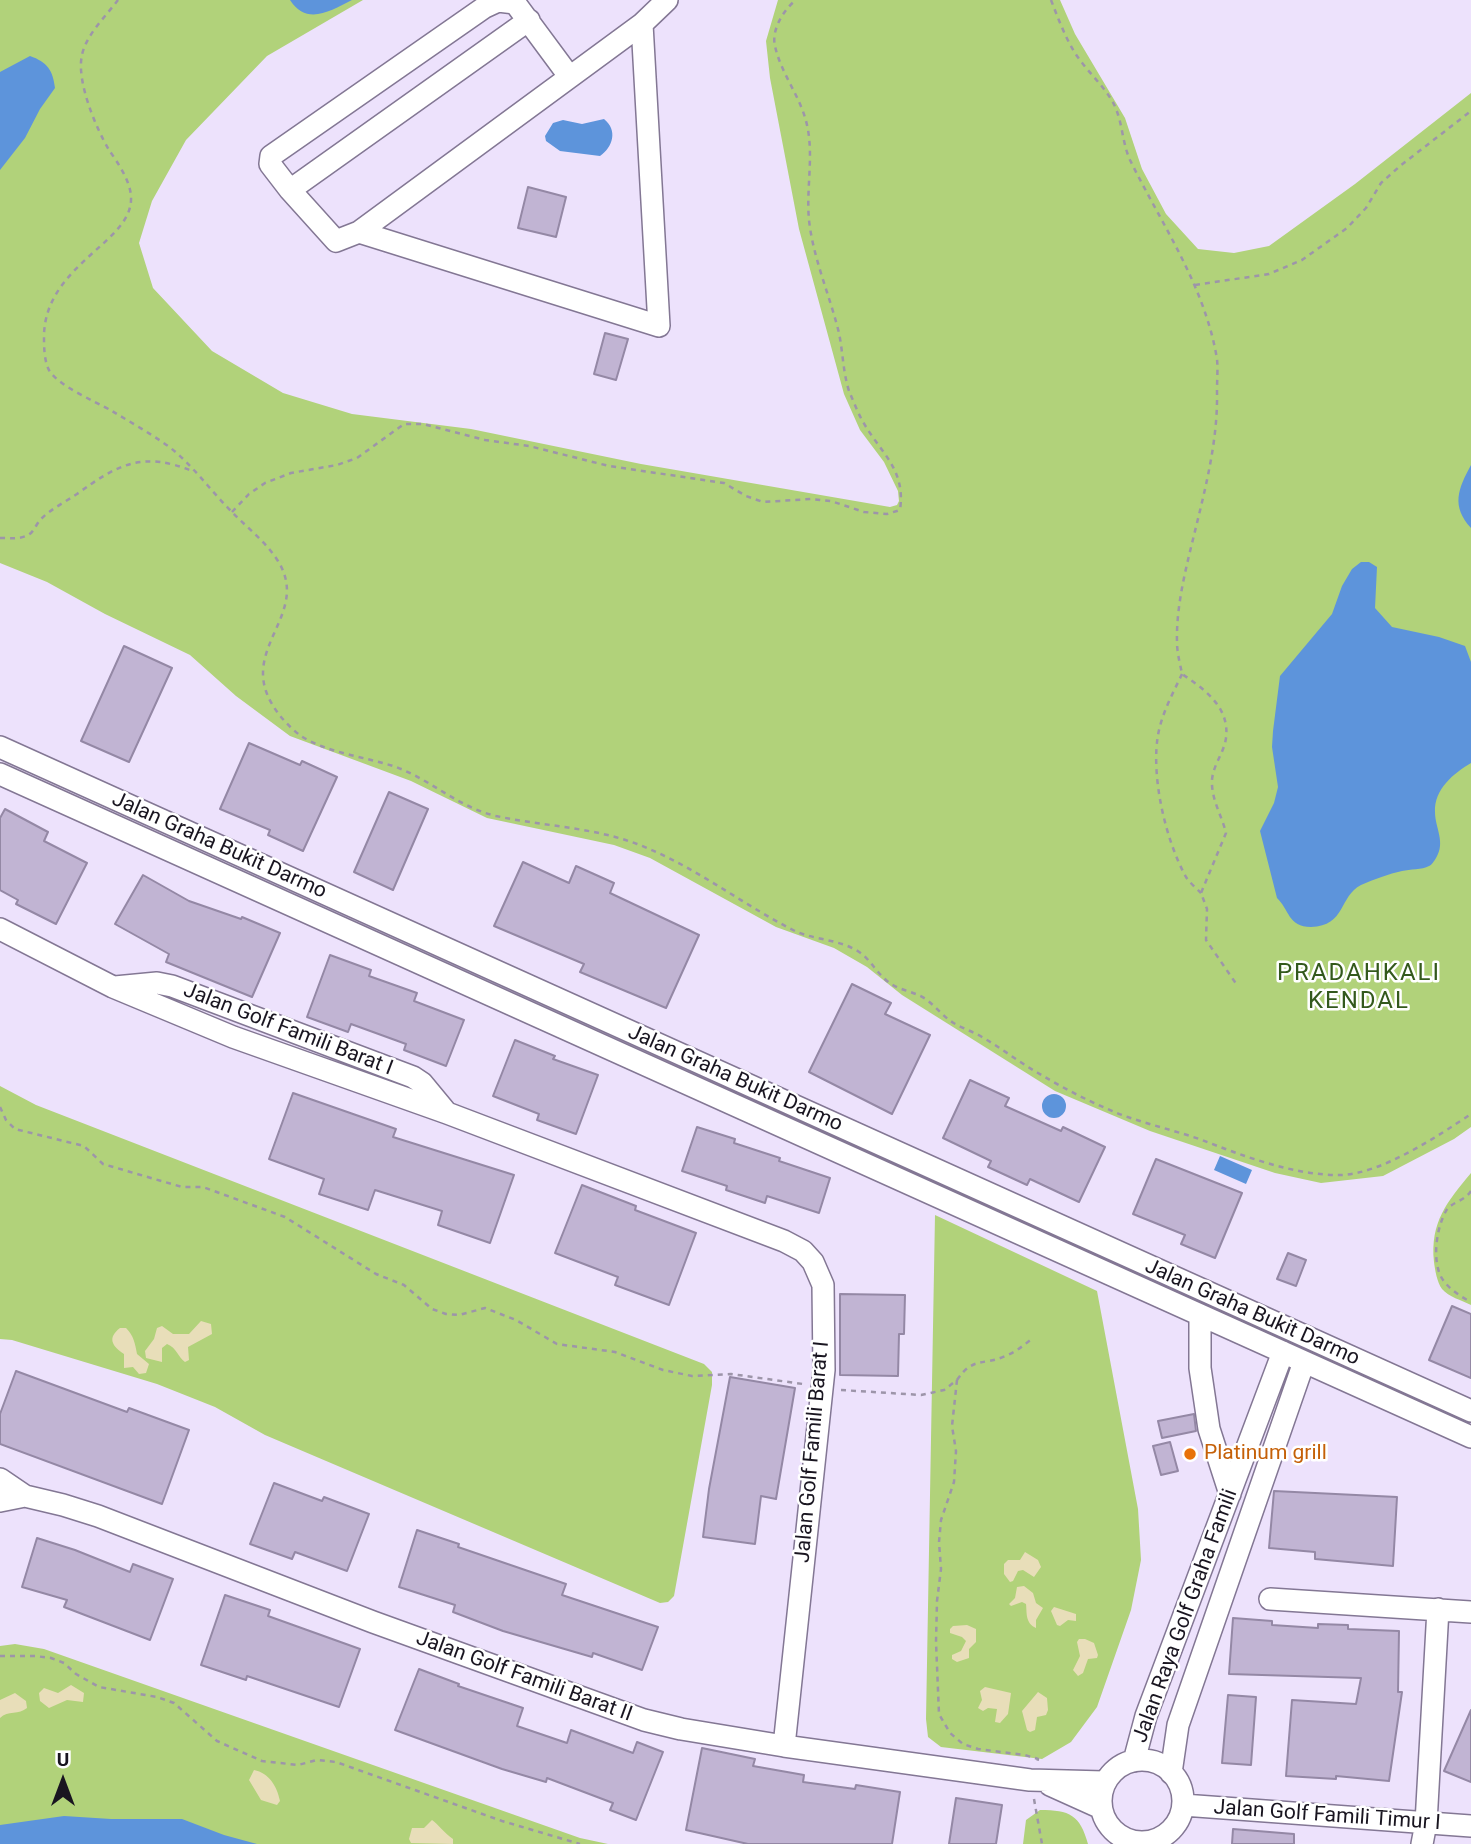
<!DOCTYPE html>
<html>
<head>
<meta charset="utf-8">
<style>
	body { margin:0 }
	#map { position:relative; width:1471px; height:1844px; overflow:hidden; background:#ede2fc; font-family:Roboto,sans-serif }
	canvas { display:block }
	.north { position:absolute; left:28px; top:1746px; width:70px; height:70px; -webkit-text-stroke:5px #fff; paint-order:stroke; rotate:0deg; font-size:19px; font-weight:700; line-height:28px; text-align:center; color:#191520 }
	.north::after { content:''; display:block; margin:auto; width:24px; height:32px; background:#191520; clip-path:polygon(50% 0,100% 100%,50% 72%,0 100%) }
</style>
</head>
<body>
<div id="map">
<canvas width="1471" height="1844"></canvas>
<div class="north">U</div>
</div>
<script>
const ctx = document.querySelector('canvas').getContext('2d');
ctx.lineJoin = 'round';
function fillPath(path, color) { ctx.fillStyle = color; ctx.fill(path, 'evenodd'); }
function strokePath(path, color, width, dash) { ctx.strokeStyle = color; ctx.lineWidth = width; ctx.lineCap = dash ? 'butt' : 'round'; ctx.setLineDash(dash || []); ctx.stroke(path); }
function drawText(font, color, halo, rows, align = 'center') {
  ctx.font = font + ' Roboto,sans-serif'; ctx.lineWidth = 5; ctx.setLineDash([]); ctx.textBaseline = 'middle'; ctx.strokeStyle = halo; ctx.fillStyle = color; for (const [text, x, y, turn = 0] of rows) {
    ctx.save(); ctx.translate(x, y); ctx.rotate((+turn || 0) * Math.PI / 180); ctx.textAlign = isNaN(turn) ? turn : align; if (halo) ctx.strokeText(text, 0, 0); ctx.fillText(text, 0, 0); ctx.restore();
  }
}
const green = new Path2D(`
	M0 0H363L267 56 186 140 152 201 139 243 153 288 212 351 283 393 352 414 471 429 641 464 890 507 897 505 899 501 898 491 884 462 860 430 844 394 799 229 770 78 766 41 778 0H1060L1075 34 1125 118 1142 169 1166 214 1198 249 1234 253 1269 246 1355 184 1471 93V1127L1454 1139 1383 1176 1321 1183 1275 1173 1150 1131 1055 1091 902 995 867 967 834 948 776 927 650 858 614 845 487 818 411 781 290 736 236 696 190 655 105 614 47 582 0 563Z
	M0 1086 36 1105 704 1364 712 1372V1385L674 1596 668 1602 660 1603 265 1435 215 1407 157 1384 12 1340 0 1339Z
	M1471 1173V1305C1461 1300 1449 1297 1442 1289 1437 1282 1435 1270 1434 1262 1430 1222 1447 1202 1471 1173Z
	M935 1215 1097 1291 1138 1509 1141 1560 1131 1610 1097 1707 1071 1742 1042 1759 941 1747 928 1737 926 1719Z
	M15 1644 44 1649 580 1838 608 1844H0V1646Z
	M1040 1810C1070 1810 1080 1815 1088 1844H1023L1026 1820Z`);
const sand = new Path2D(`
	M201 1321 211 1324 212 1334 188 1347 189 1360 185 1362C178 1357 177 1348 167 1344L162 1348V1362L146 1358 145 1351 154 1339 157 1328 162 1326 173 1334H189Z
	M120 1328H126C134 1336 135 1344 137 1354L149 1364 146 1373 139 1374 133 1367 124 1368V1354C112 1346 107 1338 120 1328Z
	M1025 1552 1038 1560 1041 1567 1034 1577 1023 1570 1018 1571 1013 1581 1010 1582 1004 1574V1564L1008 1560H1020Z
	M1024 1586 1033 1593 1036 1603 1043 1608 1036 1620V1628C1025 1623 1027 1613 1026 1604L1022 1602 1011 1606 1009 1604 1015 1598 1017 1587Z
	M1054 1607 1076 1614V1621L1068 1620 1060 1626 1057 1625 1051 1611Z
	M967 1625 976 1629V1642L969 1649V1658L957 1662 952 1659V1655L961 1651 966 1641 962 1637 950 1633V1629L953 1626Z
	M1079 1639H1085L1094 1643 1098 1655 1097 1658 1088 1659 1083 1673 1078 1676 1073 1670 1080 1656 1077 1642Z
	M71 1685 84 1693 83 1702 67 1700 49 1708 40 1701 39 1693 44 1688 58 1693Z
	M985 1687 1011 1693 1008 1714 1000 1723 995 1722 997 1709 988 1708 983 1711 978 1708 982 1700 980 1691Z
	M1038 1692 1047 1698 1048 1710 1046 1715 1037 1717 1035 1730 1030 1732 1027 1730 1022 1711Z
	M15 1693 26 1701 27 1708C19 1715 8 1710 0 1718V1700Z
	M254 1770C269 1773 277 1786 280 1801L277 1805 261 1800 249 1780Z
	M432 1820C437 1823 445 1834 453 1839V1844L411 1843 409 1839 412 1828H424Z`);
const water = new Path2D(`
	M290 0H352C330 11 307 26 290 0Z
	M30 56C47 62 53 70 55 88L40 109 25 138 0 170V72Z
	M604 119C618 130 613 147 600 156L560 151 546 141 545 136 553 123 563 120 582 124Z
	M1471 465V528C1451 506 1458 489 1471 465Z
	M1361 562H1369L1377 567 1375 608 1392 627 1439 637 1465 646 1471 662V763C1454 773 1434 789 1435 812 1435 828 1446 842 1436 858 1434 861 1432 865 1429 866 1422 870 1410 869 1402 871 1389 874 1374 879 1361 885 1339 896 1346 926 1311 927 1288 927 1289 909 1277 898L1260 831 1274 803 1278 787 1272 747 1273 731 1280 676 1332 614 1342 586 1352 569Z
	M1042 1106a12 12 0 1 1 24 0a12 12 0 1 1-24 0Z
	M1220 1156 1252 1170 1246 1184 1214 1170Z
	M64 1816 111 1819H182L224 1835 257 1844H0V1825Z`);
const building = new Path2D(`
	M528 187 566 197 556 237 518 228Z
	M605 333 628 339 616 380 594 374Z
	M124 646 172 668 129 762 81 741Z
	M249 743 300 765 302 761 337 777 303 851 268 835 270 830 220 809Z
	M389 792 428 809 393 890 354 872Z
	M5 809 48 832 44 841 87 863 56 924 16 904 18 900 0 890V818Z
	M523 862 569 883 576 866 614 883 610 893 699 935 666 1008 580 972 584 964 494 926Z
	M143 875 189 901 241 919 242 917 280 933 252 997 166 962 169 954 115 924Z
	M330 955 371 970 369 976 417 993 414 1001 464 1020 446 1066 404 1050 406 1044 351 1024 348 1032 307 1017Z
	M852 984 891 1003 885 1014 930 1035 892 1114 809 1072Z
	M515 1040 555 1056 553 1059 598 1075 576 1134 537 1120 539 1114 493 1096Z
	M970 1080 1009 1098 1005 1106 1061 1131 1063 1127 1105 1147 1079 1202 1030 1179 1027 1185 988 1167 991 1161 943 1138Z
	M293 1093 396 1129 393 1137 514 1175 490 1243 438 1225 442 1211 375 1190 368 1210 319 1194 324 1179 269 1159Z
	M697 1127 735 1139 734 1143 780 1158 779 1161 830 1178 819 1213 767 1196 765 1203 726 1190 727 1186 682 1171Z
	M1156 1159 1242 1193 1215 1258 1181 1244 1185 1235 1133 1214Z
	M582 1185 636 1206 635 1210 696 1233 669 1305 615 1285 618 1277 555 1253Z
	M1288 1253 1306 1260 1296 1286 1277 1279Z
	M840 1294 905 1295 904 1334H899L898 1376 840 1375Z
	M1452 1306 1471 1314V1378L1429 1360Z
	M16 1371 127 1412 129 1408 189 1430 162 1504 0 1444V1414Z
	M730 1377 795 1388 776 1499 761 1496 755 1544 703 1537 709 1489Z
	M1194 1414 1196 1431 1162 1438 1158 1421Z
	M1170 1442 1178 1471 1161 1475 1153 1446Z
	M274 1483 322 1501 324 1497 369 1514 347 1571 295 1552 292 1559 250 1544Z
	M1274 1491 1397 1497 1393 1566 1315 1559V1552L1269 1548Z
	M417 1530 459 1544 458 1547 566 1584 562 1595 658 1627 642 1670 593 1653 592 1657 503 1631 453 1612 455 1605 399 1587Z
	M37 1538 75 1550 130 1572 133 1564 173 1579 150 1640 64 1607 67 1600 22 1587Z
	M225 1595 270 1610 268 1616 360 1649 339 1707 247 1676 246 1680 201 1665Z
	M1233 1618 1272 1621V1625L1318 1628V1624L1348 1625V1629L1399 1631 1398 1692H1402L1389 1781 1336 1776V1779L1286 1776 1292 1700 1356 1704 1361 1678 1229 1674Z
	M419 1669 459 1684 458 1686 523 1708 517 1726 567 1743 571 1730 633 1753 637 1742 663 1752 636 1820 610 1810 613 1803 547 1778 546 1782 502 1769 395 1730Z
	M1228 1695 1256 1697 1251 1765 1222 1763Z
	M1471 1710V1782L1444 1771Z
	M702 1748 755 1759 753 1766 804 1775 803 1782 855 1789 856 1785 900 1792 892 1844H748L686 1830Z
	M956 1798 1002 1805 996 1844H949Z
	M1233 1829 1294 1834V1844H1232Z`);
const path = new Path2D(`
	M118 0C106 16 86 35 82 55 76 81 96 128 109 150 118 163 132 183 131 200 130 243 46 265 44 335 44 346 44 358 48 368 55 385 95 401 112 411 130 422 150 433 168 446 192 464 209 489 230 510 245 526 263 539 276 558 314 613 238 647 272 704 279 716 290 728 301 736 327 753 367 757 396 767 431 780 458 807 496 816 542 826 592 827 637 844 693 865 740 903 793 930 813 940 837 939 856 950 870 958 875 971 887 981 899 991 915 991 927 1000 936 1007 943 1016 952 1022 961 1028 972 1031 982 1037 1001 1048 1019 1062 1038 1073 1063 1088 1090 1102 1117 1113 1145 1124 1174 1130 1202 1140 1243 1156 1296 1176 1341 1175 1381 1174 1438 1136 1471 1114
	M1051 0C1058 18 1065 37 1075 53 1086 70 1101 83 1111 99 1123 118 1121 140 1130 160 1162 225 1205 286 1217 359 1218 369 1217 380 1217 391 1218 437 1207 482 1196 527 1187 564 1176 604 1177 642 1177 653 1180 663 1182 674 1204 689 1230 707 1226 738 1224 753 1213 765 1212 780 1211 799 1222 816 1226 833L1201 893 1207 909 1206 940 1237 985
	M1195 285 1269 274 1302 260 1347 228 1366 208 1381 183 1400 166 1471 111
	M232 512 249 494 265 483 291 473 337 465 357 458 404 424H423L485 440 529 446 609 466 724 483 746 496 763 502 811 499 831 501 864 512 887 514 900 510C906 468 880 453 862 420 857 411 853 400 849 391 843 372 843 353 839 333 830 296 813 258 809 220 806 189 814 156 807 125 801 97 781 74 775 46 771 30 784 9 796 0
	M0 538C11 538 22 540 31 533 35 529 37 523 41 519 51 509 65 502 77 494 118 464 143 451 192 471
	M1182 674C1173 693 1162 713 1158 735 1151 776 1165 839 1186 877 1190 883 1196 888 1201 893
	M0 1107 6 1120 15 1129 84 1146 103 1164 182 1187H203L285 1217 376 1274 404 1285 432 1309 446 1314 459 1315 485 1308 516 1320 557 1344 615 1352 663 1370 692 1376 731 1374 803 1384
	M1471 1191C1465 1201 1451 1202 1446 1211 1437 1227 1433 1254 1439 1272 1443 1285 1459 1296 1471 1302
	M957 1380C973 1356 984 1366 1005 1356 1016 1352 1024 1345 1033 1338
	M841 1390 921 1395 944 1390 957 1380 952 1426 956 1451 954 1482 941 1520 939 1542 941 1569 937 1601 936 1642 939 1714 950 1733 963 1744 978 1749 1025 1755 1038 1759 1037 1763
	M0 1656H35L51 1658 64 1663 76 1674 99 1687 157 1697 174 1703 217 1741 262 1761 298 1765 317 1760 336 1762 502 1821 580 1844
	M1034 1799 1042 1844`);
const minor = new Path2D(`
	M642 24 659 326 359 232 642 24 667 0
	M290 190 529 20
	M359 232 336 241 290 190 270 164 271 156 485 7 498 1 515 3 569 76
	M0 747 1471 1411
	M0 774 1471 1437
	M0 929 113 987 233 1037 447 1113 784 1241 803 1251 813 1262 823 1285 824 1370 784 1746
	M115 987 157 983 172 986 413 1077 422 1083 446 1112
	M1200 1315V1368L1209 1429 1230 1494
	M0 1479 25 1496
	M0 1501 25 1496 63 1505 98 1516 373 1622 644 1720 681 1729 784 1746 1030 1780 1104 1782
	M1270 1599 1471 1612
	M1101 1801a41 41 0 1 1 82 0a41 41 0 1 1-82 0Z
	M1134 1761 1146 1716 1283 1352
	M1171 1773 1178 1725 1304 1362
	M1050 1785 1101 1808
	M1183 1805 1471 1826
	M1422 1844 1426 1823 1438 1609`);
const markers = [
	[1190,1454,7,"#e8710a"]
];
const streetNames = [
	["Jalan Graha Bukit Darmo",219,846,24],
	["Jalan Golf Famili Barat I",288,1030,21],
	["Jalan Graha Bukit Darmo",735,1079,24],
	["Jalan Graha Bukit Darmo",1252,1313,24],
	["Jalan Golf Famili Barat I",813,1452,-85],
	["Jalan Raya Golf Graha Famili",1186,1616,-70],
	["Jalan Golf Famili Barat II",524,1677,20],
	["Jalan Golf Famili Timur I",1327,1816,4]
];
const foodNames = [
	["Platinum grill",1204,1454]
];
const quarterNames = [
	["PRADAHKALI",1359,974],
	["KENDAL",1359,1002]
];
fillPath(green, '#b1d27a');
fillPath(sand, '#e8deb9');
fillPath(water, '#5d94db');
fillPath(building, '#c1b4d3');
strokePath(building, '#9488a5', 2);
strokePath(minor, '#837794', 24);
strokePath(path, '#9d95a9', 2.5, [5, 5]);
strokePath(minor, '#fff', 21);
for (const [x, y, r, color] of markers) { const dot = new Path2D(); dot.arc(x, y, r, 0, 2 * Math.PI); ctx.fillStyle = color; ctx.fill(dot); strokePath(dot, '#fff', 2.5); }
drawText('21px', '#191520', '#fff', streetNames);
drawText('21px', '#c56008', '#fff', foodNames, 'left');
ctx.letterSpacing = '2px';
drawText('24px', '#33591c', '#fff', quarterNames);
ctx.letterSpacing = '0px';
</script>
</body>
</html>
